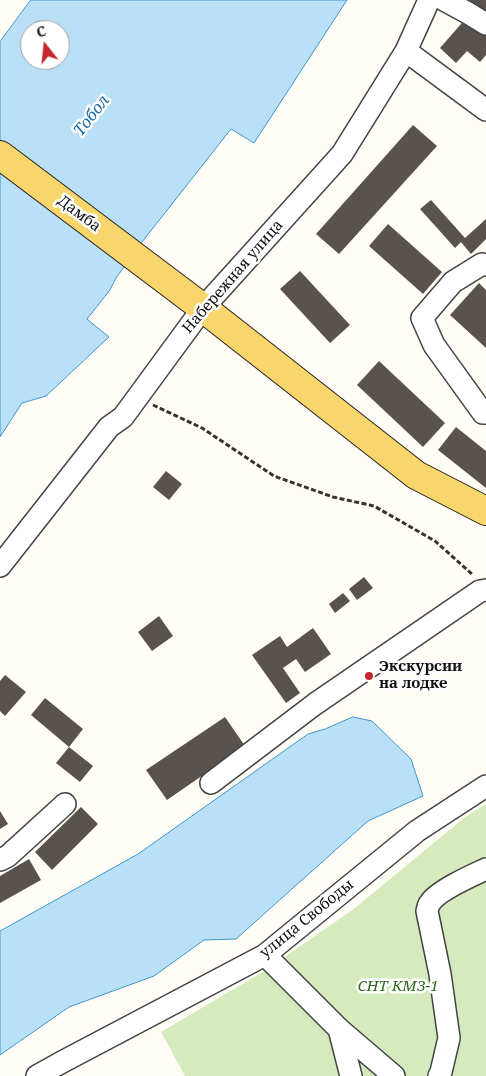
<!DOCTYPE html>
<html>
<head>
<meta charset="utf-8">
<style>
	body { margin:0 }
	#map { position:relative; width:486px; height:1076px; overflow:hidden; background:#fffdf5; font-family:"Noto Serif",serif }
	canvas { display:block }
	.north { position:absolute; left:20px; top:20px; width:50px; height:50px; box-sizing:border-box; background:#fff; border:1px solid #a0a0a0; border-radius:50%; rotate:344deg; font-size:14px; font-weight:700; line-height:20px; text-align:center; color:#111 }
	.north::after { content:''; display:block; margin:auto; width:18px; height:22px; background:#c4262e; clip-path:polygon(50% 0,100% 100%,50% 72%,0 100%) }
</style>
</head>
<body>
<div id="map">
<canvas width="486" height="1076"></canvas>
<div class="north">С</div>
</div>
<script>
const ctx = document.querySelector('canvas').getContext('2d');
ctx.lineJoin = 'round';
function fillPath(path, color) { ctx.fillStyle = color; ctx.fill(path, 'evenodd'); }
function strokePath(path, color, width, dash) { ctx.strokeStyle = color; ctx.lineWidth = width; ctx.lineCap = dash ? 'butt' : 'round'; ctx.setLineDash(dash || []); ctx.stroke(path); }
function drawText(font, color, halo, rows, align = 'center') {
  ctx.font = font + ' "Noto Serif",serif'; ctx.lineWidth = 5; ctx.setLineDash([]); ctx.textBaseline = 'middle'; ctx.strokeStyle = halo; ctx.fillStyle = color; for (const [text, x, y, turn = 0] of rows) {
    ctx.save(); ctx.translate(x, y); ctx.rotate((+turn || 0) * Math.PI / 180); ctx.textAlign = isNaN(turn) ? turn : align; if (halo) ctx.strokeText(text, 0, 0); ctx.fillText(text, 0, 0); ctx.restore();
  }
}
const green = new Path2D(`
	M486 804V1076H185L161 1032 266 970 355 908 465 817Z`);
const water = new Path2D(`
	M31 0H347L254 143 231 129 142 242 116 278 110 290 87 319 109 337 46 396 22 403 0 437V42ZM30 30H60V60H30Z
	M353 717 372 721 411 759 423 796 368 821 236 939 204 940 154 976 69 1007 0 1055V931L138 854 308 734 325 729Z`);
const building = new Path2D(`
	M462 0H486V17Z
	M468 16 486 31V55L480 62 467 51 456 63 440 48Z
	M413 125 437 146 339 254 316 234Z
	M431 200 465 238 486 219V239L471 254 461 242 455 248 420 209Z
	M388 224 442 272 423 294 369 246Z
	M300 271 350 325 330 343 280 289Z
	M479 283 486 290V348L450 315Z
	M379 361 445 423 423 447 357 385Z
	M456 427 486 451V488L438 450Z
	M166 471 182 484 169 500 153 487Z
	M364 577 373 588 357 600 349 589Z
	M343 593 350 601 335 613 329 604Z
	M159 616 173 636 152 651 138 632Z
	M313 628 331 654 305 672 296 659 283 668 300 693 286 703 252 655 280 636 287 647Z
	M5 675 26 692 5 716 0 711V681Z
	M45 698 83 729 69 747 31 715Z
	M225 717 245 746 167 800 146 770Z
	M69 747 93 766 80 782 56 763Z
	M81 807 98 824 52 870 35 852Z
	M0 811 8 824 0 829Z
	M29 859 41 880 0 903V876Z`);
const path = new Path2D(`
	M153 405 202 428 274 476 333 497 374 506 435 541 473 575`);
const minor = new Path2D(`
	M444 0 468 13 486 24
	M406 51 486 110
	M486 265 482 264 453 282 422 318 434 345 483 413H486
	M0 566 109 427 123 417 203 308 342 154 406 51 429 0
	M211 783 315 704 480 591 486 590
	M0 860 8 856 65 804
	M265 955 339 1029 394 1076
	M339 1029 351 1076
	M37 1076 64 1061 265 955 417 831 486 786
	M439 1076 441 1072 449 1038 440 974 427 911C428 908 428 905 430 903 437 891 473 875 486 869`);
const major = new Path2D(`
	M0 155 203 308 416 475 486 511`);
const markers = [
	[369,676,5,"#c4262e"]
];
const streetNames = [
	["Дамба",79,214,37],
	["Набережная улица",233,277,-49],
	["улица Свободы",307,919,-39]
];
const poiNames = [
	["Экскурсии",379,667],
	["на лодке",379,684]
];
const parkNames = [
	["СНТ КМЗ-1",398,987]
];
const waterNames = [
	["Тобол",92,116,-52]
];
fillPath(green, '#d5ebbd');
fillPath(water, '#b9e0f7');
strokePath(water, '#3f96cf', 1);
fillPath(building, '#5a524d');
strokePath(minor, '#444', 24);
strokePath(major, '#222', 30);
strokePath(path, '#333', 3, [5, 2.5]);
strokePath(minor, '#fff', 21);
strokePath(major, '#f9d66b', 28);
for (const [x, y, r, color] of markers) { const dot = new Path2D(); dot.arc(x, y, r, 0, 2 * Math.PI); ctx.fillStyle = color; ctx.fill(dot); strokePath(dot, '#fff', 2); }
drawText('15px', '#111', '#fff', streetNames);
drawText('bold 15px', '#111', '#fff', poiNames, 'left');
drawText('italic 15px', '#2f6b1f', '#fff', parkNames);
drawText('italic 16px', '#1768a6', '#fff', waterNames);
</script>
</body>
</html>
